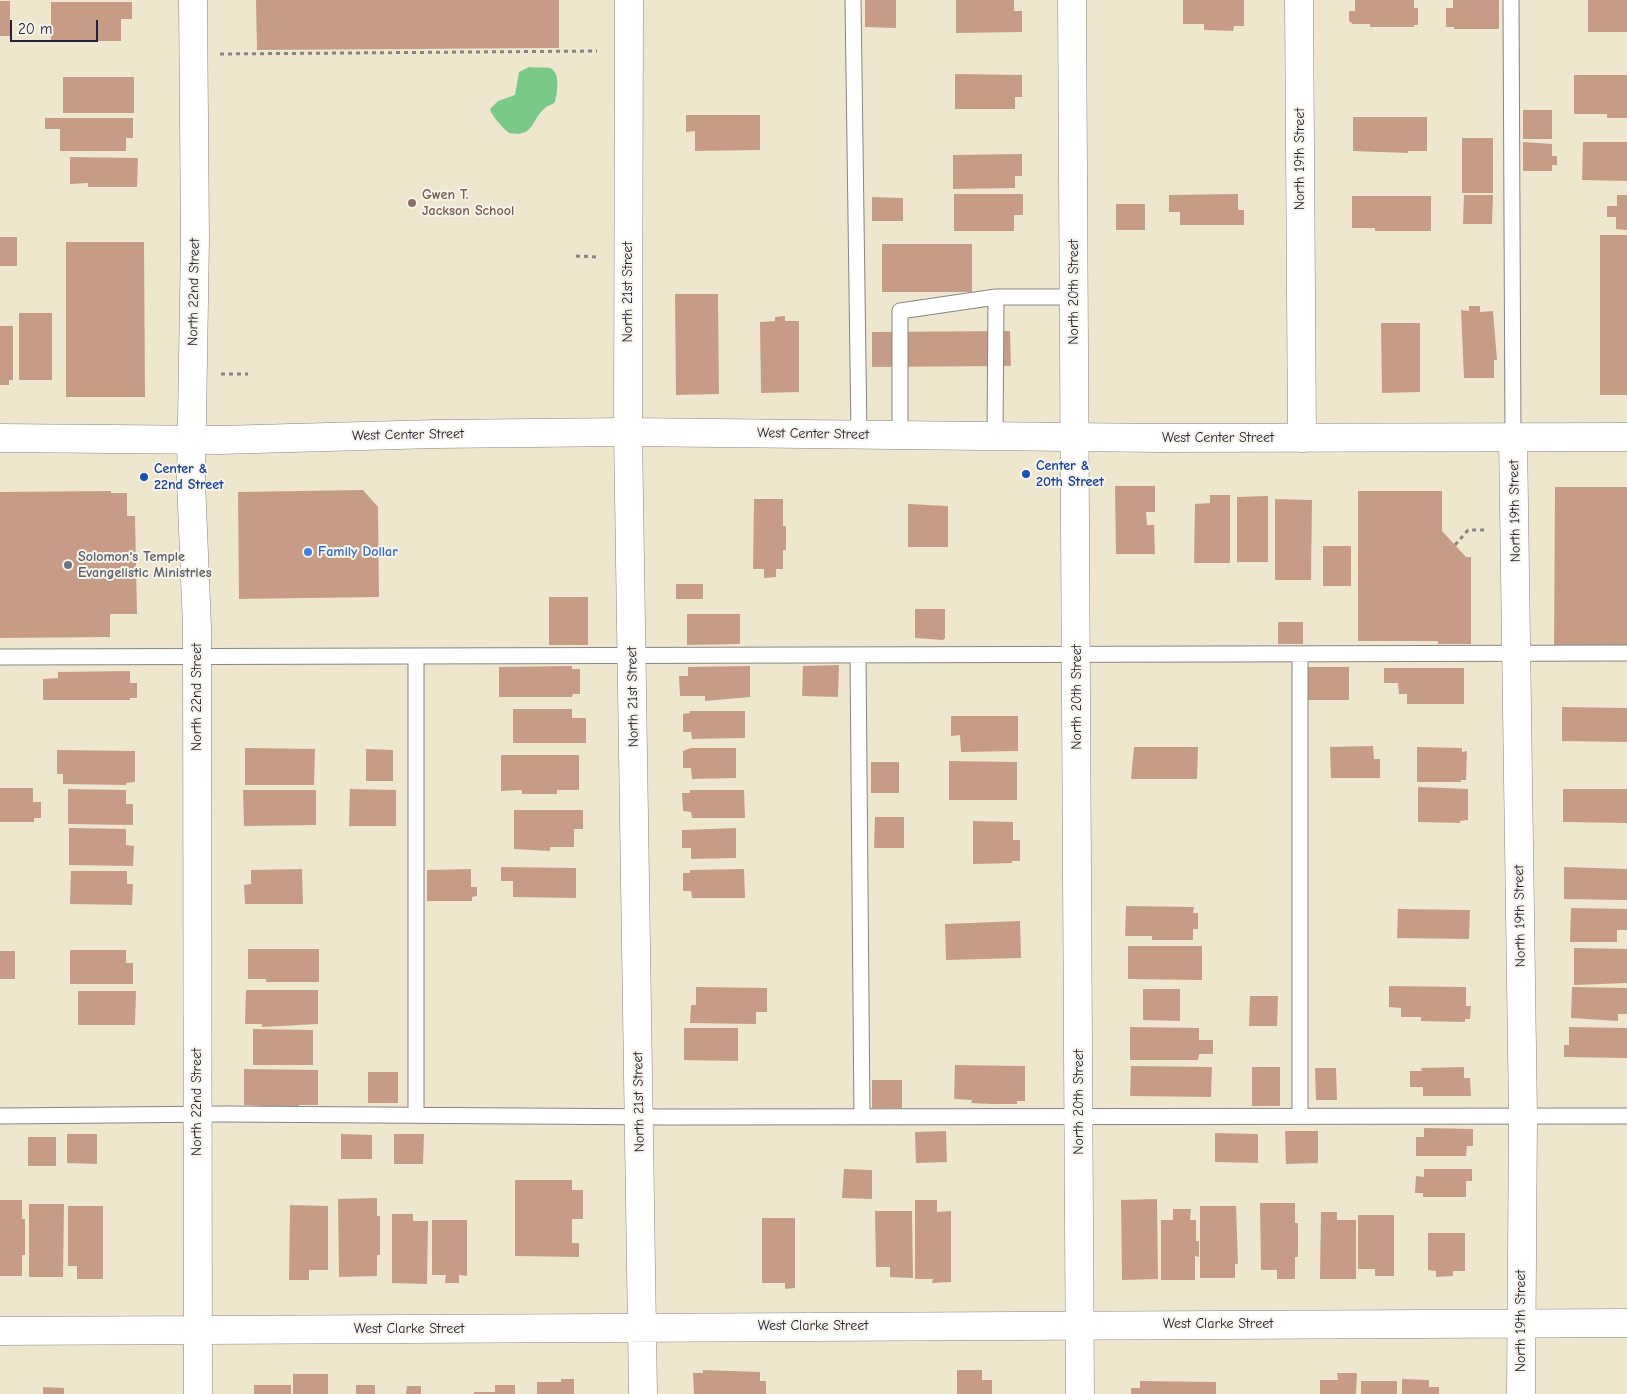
<!DOCTYPE html>
<html>
<head>
<meta charset="utf-8">
<style>
	body { margin:0 }
	#map { position:relative; width:1627px; height:1394px; overflow:hidden; background:#efe7cd; font-family:"Comic Neue",sans-serif }
	canvas { display:block }
	.scale { position:absolute; left:10px; top:20px; width:88px; height:22px; box-sizing:border-box; border:2px solid #22223b; border-top:0; padding-left:6px; font-size:15px; line-height:18px; white-space:nowrap; color:#22223b; -webkit-text-stroke:4px #f7f3e8; paint-order:stroke }
</style>
</head>
<body>
<div id="map">
<canvas width="1627" height="1394"></canvas>
<div class="scale">20 m</div>
</div>
<script>
const ctx = document.querySelector('canvas').getContext('2d');
ctx.lineJoin = 'round';
function fillPath(path, color) { ctx.fillStyle = color; ctx.fill(path, 'evenodd'); }
function strokePath(path, color, width, dash) { ctx.strokeStyle = color; ctx.lineWidth = width; ctx.lineCap = dash ? 'butt' : 'round'; ctx.setLineDash(dash || []); ctx.stroke(path); }
function drawText(font, color, halo, rows, align = 'center') {
  ctx.font = font + ' "Comic Neue",sans-serif'; ctx.lineWidth = 4; ctx.setLineDash([]); ctx.textBaseline = 'middle'; ctx.strokeStyle = halo; ctx.fillStyle = color; for (const [text, x, y, turn = 0] of rows) {
    ctx.save(); ctx.translate(x, y); ctx.rotate((+turn || 0) * Math.PI / 180); ctx.textAlign = isNaN(turn) ? turn : align; if (halo) ctx.strokeText(text, 0, 0); ctx.fillText(text, 0, 0); ctx.restore();
  }
}
const green = new Path2D(`
	M529 67C535 68 544 67 550 68 561 72 557 94 555 102 551 106 548 105 545 108 531 119 535 138 509 133 503 128 491 115 490 109L498 101 515 95 519 72Z`);
const building = new Path2D(`
	M256 0H559V48L257 50Z
	M865 0H896V28L865 27Z
	M956 0H1014V11H1022V32L956 33Z
	M1183 0H1244V26H1234L1233 31 1204 30V24H1183Z
	M1355 0H1414V8H1418V25H1414V27H1370V24H1353L1349 21V11H1355Z
	M1453 0H1499V29H1454V27H1446V8H1453Z
	M1588 0H1627V32H1588Z
	M0 1H10V36H0Z
	M51 2H132V19H121V41H51Z
	M955 74 1022 75V97H1015V109H955Z
	M1574 75H1627V118H1607V114H1574Z
	M63 77H134V113H63Z
	M1523 110H1552V139H1523Z
	M686 115H760V150L695 151V131L686 132Z
	M1353 117H1427V151H1408V153L1353 151Z
	M45 118H133V138H126V151H60V129H45Z
	M1462 138H1493V193H1462Z
	M1523 142 1552 144V156H1557V165H1552V171H1523Z
	M1583 142H1627V181L1582 180Z
	M1022 154V176H1015V188L953 189V155Z
	M70 157 138 158 137 187H88V183L70 184Z
	M954 194H1023V215H1014V231H954Z
	M1238 194V210H1244V225H1180V212H1169V195Z
	M1464 195H1493L1492 224H1463Z
	M1617 195H1627V230L1616 229V217H1607V206H1617Z
	M1352 196H1431V231H1375V228H1352Z
	M872 197 903 198V221H872Z
	M1116 204H1145V230H1116Z
	M1600 235H1627V395H1600Z
	M0 237H17V266H0Z
	M66 242H144L145 397H66Z
	M882 244H972V292H882Z
	M675 294H718L719 394 676 395Z
	M1469 306H1480V312L1493 311 1497 360H1494V378H1464L1461 310 1469 311Z
	M19 313H52V380H19Z
	M785 316V321H799V392L761 393 760 322 775 321V317Z
	M1381 323H1420V392L1382 393Z
	M0 326H13V380H9V385H0Z
	M1010 331 1011 366 872 367V332Z
	M1115 486H1155V512H1146L1147 525H1154L1155 554H1116Z
	M1555 487H1627V647H1554Z
	M363 490 378 507 379 597 239 599 238 492Z
	M111 491V493H127V516H135L137 614H110V637L0 638V492Z
	M1358 491H1442V531L1466 557H1471V644H1438V641H1358Z
	M1210 495H1230V563H1194L1195 504 1210 503Z
	M1268 496V562H1237V497Z
	M754 499H783V526H786V550H783V569H776V577L764 578V569H753Z
	M1275 499 1312 500 1311 580H1275Z
	M908 504 948 506V547H908Z
	M1323 546H1351V586H1323Z
	M676 584H703V599H676Z
	M549 597H588V645H549Z
	M915 609H945V638L943 640 915 638Z
	M687 614H740V644L687 645Z
	M1278 622H1303V644H1278Z
	M839 665 838 697 802 696 803 666Z
	M572 666V669H580V694H573L572 697H499V667Z
	M750 666V697L705 701V696H680L679 676H688V667Z
	M1308 667H1349V700H1308Z
	M1384 668H1464V704H1407V694H1399L1398 683H1384Z
	M130 671V683H137V698H130V700H43V679L58 678V672Z
	M1562 707 1627 708V742L1562 741Z
	M513 709H572V718H586V743H513Z
	M690 711H745V738L692 739 691 732H683V714L690 713Z
	M951 716H1018V751L961 752 960 735 951 736Z
	M1373 746 1374 759H1380V778H1331L1330 747Z
	M1134 747H1198L1197 779H1131Z
	M1417 747 1462 748V752L1467 751 1466 780H1461V782H1417Z
	M245 748 315 749 314 785H245Z
	M691 748H736V778L692 779 691 768H683V751Z
	M366 749 393 750V781H366Z
	M57 750 135 751V782L126 783V785L63 784V774H57Z
	M501 755H579V790H557V794H522V790L501 791Z
	M949 761 1017 762V800H949Z
	M871 762H899V793H871Z
	M1418 787 1468 789V820L1460 821V823L1418 822Z
	M0 788H33V802H41V818H34V822H0Z
	M68 789 126 790V804H133V825L68 824Z
	M350 789 396 790V826H349Z
	M1563 789H1627V823L1563 822Z
	M243 790H316V825L244 826Z
	M690 790H744L745 818H692L691 812 683 811 682 793H690Z
	M514 810H583V829H574V847H550V851L514 849Z
	M875 817H904V848H874Z
	M973 821 1013 822V840H1020V861H1012V863L973 864Z
	M69 828 126 829V845L134 846 133 866 69 865Z
	M736 828V858L691 859V848H682V830Z
	M501 867 576 868V898L513 897V881H501Z
	M1564 867 1627 869V900L1564 899Z
	M302 869 303 904H245L244 885 251 884V870Z
	M471 869V887H477V896L472 897V901H427V870Z
	M744 869 745 898H692L691 891H683V873H690V870Z
	M71 871H127V884H133L132 905 70 904Z
	M1126 906 1194 907 1193 913H1198V929H1193V940H1152V936H1125Z
	M1571 908 1627 909V930H1617V942H1570Z
	M1398 909 1470 910 1469 939 1397 938Z
	M1020 921 1021 958 946 960 945 924Z
	M1128 946H1202V980L1128 979Z
	M1574 948 1627 949V983L1574 985Z
	M248 949H319V982H266V979H248Z
	M70 950H126V963H133V984H70Z
	M0 951H15V979H0Z
	M1389 986 1466 987V1006H1471L1470 1019H1465V1022L1421 1021V1017H1401V1008L1389 1007Z
	M696 987 767 988V1012H756V1024L690 1023 691 1005H696Z
	M1572 987 1627 988V1014H1618V1021L1571 1018Z
	M1143 989H1180V1021L1143 1020Z
	M246 990H318V1024L262 1027V1024H245Z
	M78 991H136L135 1025H78Z
	M1250 996H1278L1277 1026H1249Z
	M1130 1027 1199 1028V1040H1213V1054H1199L1198 1060H1130Z
	M1569 1027 1627 1028V1058L1564 1057V1045H1569Z
	M684 1028H738V1061L684 1060Z
	M253 1029 313 1030V1065H253Z
	M955 1065 1025 1066V1101H1017V1104H993L971 1103 972 1100 954 1099Z
	M1131 1066 1212 1067 1211 1097 1130 1096Z
	M1252 1067H1280V1106H1252Z
	M1464 1067V1078H1470L1471 1096H1423V1087H1410V1071H1422L1421 1068Z
	M1315 1068H1336L1337 1100H1316Z
	M244 1069 318 1070V1105H299L298 1108 244 1105Z
	M368 1072H398V1103H368Z
	M872 1080H902V1108H872Z
	M1424 1128 1473 1129V1146H1467L1466 1156H1416V1137H1424Z
	M946 1131 947 1162 916 1163 915 1132Z
	M1285 1131H1318V1163L1286 1164Z
	M1215 1133 1258 1134V1163L1215 1162Z
	M67 1134H97V1164L67 1163Z
	M341 1134 372 1135V1159H341Z
	M394 1134H424L423 1164H394Z
	M28 1137H56V1166H28Z
	M844 1169 872 1170V1199L842 1198Z
	M1424 1169H1472V1181H1466V1197H1423V1193H1415L1416 1176 1424 1177Z
	M515 1180H572V1190H583V1219H572V1243H579V1257L515 1256Z
	M377 1198V1216H380V1255H377V1276L339 1277 338 1199Z
	M1157 1199 1158 1279 1122 1280 1121 1200Z
	M0 1200H22V1219H25V1255H22V1276H0Z
	M915 1200H937V1212L951 1211V1282L932 1283 933 1279H915Z
	M1260 1203H1295V1223H1298V1257H1295V1279H1277V1270H1261Z
	M29 1204H64L63 1277H29Z
	M290 1205 328 1206V1270H309V1280H289Z
	M68 1206H103V1279H77V1266H68Z
	M1200 1206H1236L1238 1264H1235V1278H1200Z
	M1173 1209H1191L1190 1220H1196V1241H1199V1257L1195 1256V1280H1161V1220H1173Z
	M875 1211H912L913 1278 890 1277V1267H876Z
	M1321 1212H1337V1220H1356V1279H1320Z
	M392 1214H413V1221H428L427 1284 392 1283Z
	M1358 1215H1394V1276H1375V1269H1358Z
	M762 1218H795V1288L785 1289V1283H762Z
	M432 1220H467V1276L459 1275V1283H445L446 1275H432Z
	M1428 1233H1465V1271H1453V1276L1436 1277V1271L1428 1270Z
	M703 1370 760 1372V1381H766V1394H694L693 1373H703Z
	M957 1370H982V1380H992V1394H957Z
	M1337 1373H1357L1356 1394H1320V1380H1338Z
	M293 1374H328V1394H293Z
	M561 1379H574V1394H537V1382H561Z
	M1402 1379 1429 1380V1387H1439V1394H1402Z
	M1140 1381 1216 1382V1394H1131V1388H1140Z
	M1361 1381H1397V1394H1361Z
	M254 1385H291V1394H254Z
	M356 1385H375V1394H356Z
	M495 1385H515V1394H474V1392H495Z
	M407 1386H421V1394H406Z
	M43 1387 64 1388V1394H43Z`);
const path = new Path2D(`
	M220 54 597 51
	M576 256 598 257
	M221 374H248
	M1455 545 1468 530H1485`);
const service = new Path2D(`
	M853 0 859 435
	M1511 0 1513 438
	M900 435V311L996 297H1074
	M995 436 996 297
	M0 657 1627 653
	M858 657 862 1117
	M416 658V1115
	M1300 1115V655
	M0 1116 226 1114 668 1117 1627 1116`);
const minor = new Path2D(`
	M193 0 195 239 191 481 197 627 198 1394
	M629 0 628 432 643 1394
	M1299 0 1302 438
	M1513 438 1523 1117 1521 1394
	M0 1331 1627 1323`);
const tertiary = new Path2D(`
	M0 438 220 440 435 434 628 432 1159 438 1627 437`);
const secondary = new Path2D(`
	M1072 0 1080 1394`);
const markers = [
	[412,203,5,"#8d6e63"],
	[1026,474,5,"#1a4fb4"],
	[144,477,5,"#1a4fb4"],
	[308,552,5,"#3f7fe0"],
	[68,565,5,"#6b7280"]
];
const streetNames = [
	["North 19th Street",1300,159,-90],
	["North 22nd Street",194,292,-89],
	["North 21st Street",628,292,-90],
	["North 20th Street",1074,292,-90],
	["West Center Street",813,434,1],
	["West Center Street",408,435,-1],
	["West Center Street",1218,438],
	["North 19th Street",1515,511,-91],
	["North 22nd Street",197,697,-90],
	["North 21st Street",633,697,-91],
	["North 20th Street",1077,697,-90],
	["North 19th Street",1520,916,-91],
	["North 22nd Street",197,1102,-90],
	["North 21st Street",639,1102,-91],
	["North 20th Street",1079,1102,-90],
	["North 19th Street",1521,1321,-90],
	["West Clarke Street",1218,1324],
	["West Clarke Street",813,1326],
	["West Clarke Street",409,1329]
];
const educationNames = [
	["Gwen T.",422,195],
	["Jackson School",422,211]
];
const transitNames = [
	["Center &",1036,466],
	["20th Street",1036,482],
	["Center &",154,469],
	["22nd Street",154,485]
];
const shopNames = [
	["Family Dollar",318,552]
];
const worshipNames = [
	["Solomon's Temple",78,557],
	["Evangelistic Ministries",78,573]
];
fillPath(green, '#7bc989');
fillPath(building, '#c79c87');
strokePath(service, '#888484', 17);
strokePath(minor, '#888484', 29);
strokePath(tertiary, '#888484', 29);
strokePath(secondary, '#888484', 29);
strokePath(path, '#888484', 3, [4, 4]);
strokePath(service, '#fff', 15);
strokePath(minor, '#fff', 28);
strokePath(tertiary, '#fff', 28);
strokePath(secondary, '#fff', 28);
for (const [x, y, r, color] of markers) { const dot = new Path2D(); dot.arc(x, y, r, 0, 2 * Math.PI); ctx.fillStyle = color; ctx.fill(dot); strokePath(dot, '#f7f3e8', 2); }
drawText('14px', '#22223b', '#f7f3e8', streetNames);
drawText('bold 14px', '#785e54', '#f7f3e8', educationNames, 'left');
drawText('bold 14px', '#164399', '#f7f3e8', transitNames, 'left');
drawText('bold 14px', '#366cbe', '#f7f3e8', shopNames, 'left');
drawText('bold 14px', '#5b616d', '#f7f3e8', worshipNames, 'left');
</script>
</body>
</html>
